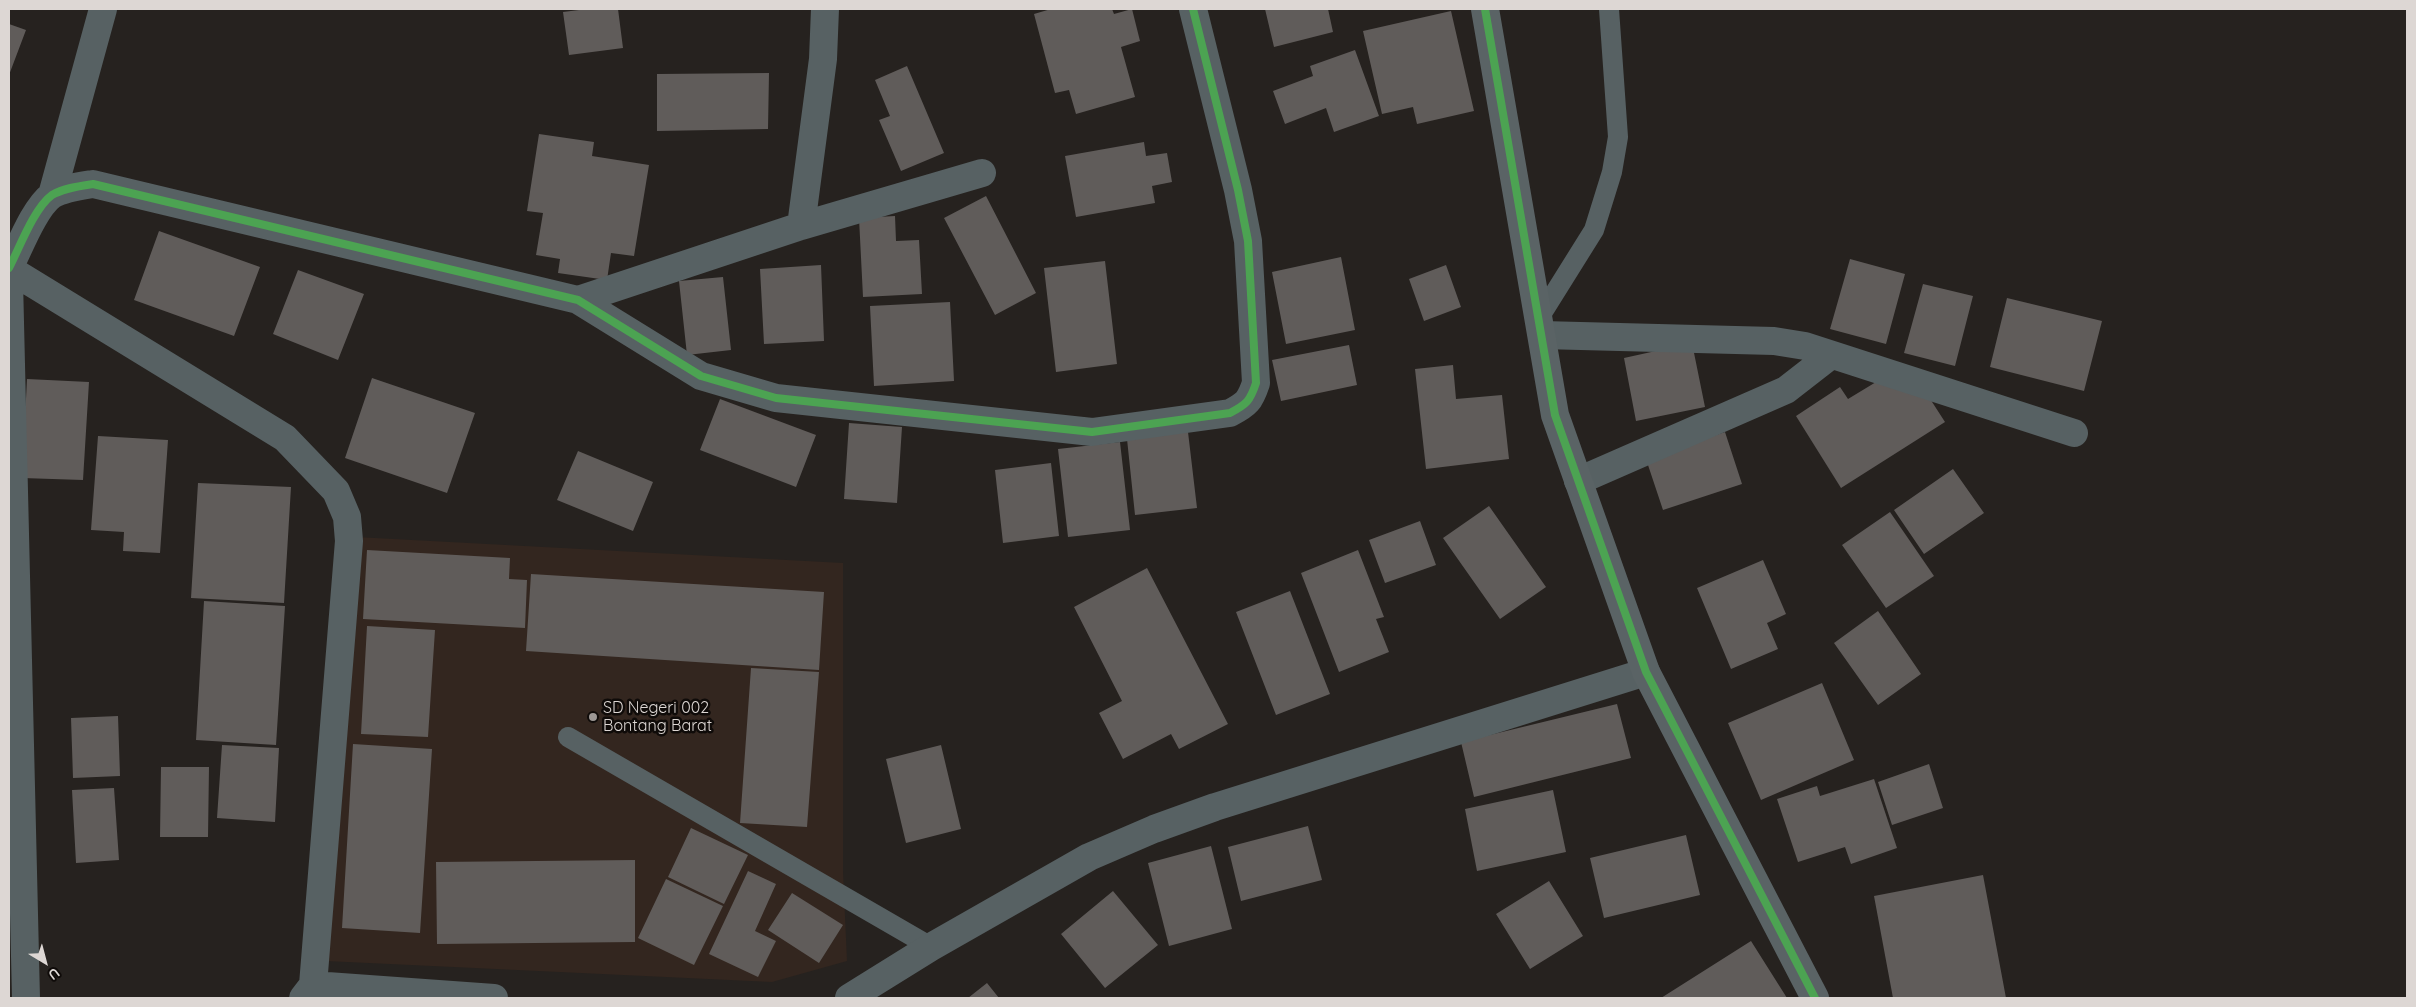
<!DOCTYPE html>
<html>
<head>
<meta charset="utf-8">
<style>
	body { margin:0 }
	#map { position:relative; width:2416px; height:1007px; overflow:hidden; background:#26221f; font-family:Quicksand,sans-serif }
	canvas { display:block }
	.frame { position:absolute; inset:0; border:10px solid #ddd7d4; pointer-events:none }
	.north { position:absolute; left:20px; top:937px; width:50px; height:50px; -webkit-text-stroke:4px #0f0b09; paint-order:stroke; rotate:143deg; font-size:14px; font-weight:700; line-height:20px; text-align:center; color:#ddd7d4 }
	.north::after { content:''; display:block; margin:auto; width:18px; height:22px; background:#ddd7d4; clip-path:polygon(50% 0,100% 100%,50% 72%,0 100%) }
</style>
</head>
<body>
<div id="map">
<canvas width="2416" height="1007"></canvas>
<div class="frame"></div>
<div class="north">U</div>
</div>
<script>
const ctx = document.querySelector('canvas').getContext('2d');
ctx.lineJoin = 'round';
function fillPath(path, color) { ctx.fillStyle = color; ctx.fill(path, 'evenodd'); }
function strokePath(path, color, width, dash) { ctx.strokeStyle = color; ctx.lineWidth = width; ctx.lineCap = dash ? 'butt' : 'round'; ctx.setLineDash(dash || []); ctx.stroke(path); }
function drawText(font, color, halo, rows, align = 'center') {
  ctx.font = font + ' Quicksand,sans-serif'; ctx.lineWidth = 5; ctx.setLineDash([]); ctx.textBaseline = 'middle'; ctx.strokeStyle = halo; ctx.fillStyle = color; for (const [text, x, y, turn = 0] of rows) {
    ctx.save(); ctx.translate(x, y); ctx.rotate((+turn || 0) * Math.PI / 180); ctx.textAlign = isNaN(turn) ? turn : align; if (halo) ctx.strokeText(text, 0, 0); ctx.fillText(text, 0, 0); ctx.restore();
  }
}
const built = new Path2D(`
	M356 537 843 563V871L847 961 772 982 326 961Z`);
const building = new Path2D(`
	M587 9H618L623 48 569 55 563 12Z
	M1051 9H1112L1114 14 1132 9 1140 41 1121 47 1135 97 1076 114 1069 90 1055 93 1034 14Z
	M1265 9H1328L1333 32 1274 47Z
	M1451 11 1474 111 1417 124 1413 107 1382 114 1363 31Z
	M9 24 26 30 9 75Z
	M1355 50 1379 116 1334 132 1326 108 1285 124 1273 91 1313 76 1310 66Z
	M907 66 944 153 901 171 879 120 890 116 875 80Z
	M769 73 768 129 657 131V74Z
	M539 134 594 142 592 156 649 165 634 256 611 253 607 280 558 273 560 259 536 255 543 213 527 211Z
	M1144 142 1146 156 1167 153 1172 182 1152 186 1155 203 1076 217 1065 156Z
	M986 196 1036 293 995 315 944 218Z
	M895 216 896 241 919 240 922 294 863 297 859 218Z
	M159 231 260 267 234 336 134 300Z
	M1341 257 1355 330 1286 344 1272 272Z
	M1850 259 1905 274 1886 344 1830 329Z
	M1105 261 1117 364 1056 372 1044 268Z
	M821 265 824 341 764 344 760 269Z
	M1446 265 1461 307 1424 321 1409 279Z
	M298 270 364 294 338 360 273 334Z
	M723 277 731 350 687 355 679 281Z
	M1923 284 1973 296 1955 366 1904 353Z
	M2007 298 2102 321 2084 391 1990 367Z
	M950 302 954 381 874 386 870 306Z
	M1692 343 1705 407 1636 421 1624 358Z
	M1349 345 1357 385 1281 401 1272 360Z
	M1453 365 1456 399 1502 395 1509 459 1426 469 1415 369Z
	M372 378 475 413 447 493 345 458Z
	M27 379 89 382 83 480 22 478Z
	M1881 379 1925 391 1945 422 1841 488 1796 416 1840 387 1848 399Z
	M720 399 816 435 796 487 700 450Z
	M849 423 902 427 897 503 844 499Z
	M1188 432 1197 508 1135 515 1127 439Z
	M1725 432 1742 484 1663 510 1646 459Z
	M98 436 168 440 160 553 123 551 124 532 91 530Z
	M1120 442 1130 530 1068 537 1058 449Z
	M578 451 653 482 633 531 557 500Z
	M1051 463 1059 536 1003 543 995 470Z
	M1953 469 1984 513 1924 554 1894 510Z
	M198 483 291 487 284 603 191 598Z
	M1489 506 1546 587 1500 619 1443 538Z
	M1890 512 1934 576 1886 608 1842 545Z
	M1420 521 1436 565 1385 583 1369 540Z
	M367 550 510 558 509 579 527 580 525 628 363 619Z
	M1358 550 1384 617 1376 619 1389 652 1339 672 1301 573Z
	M1763 560 1786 614 1767 623 1778 649 1731 669 1697 588Z
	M1147 568 1228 724 1179 749 1171 734 1123 759 1099 713 1122 701 1074 607Z
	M531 574 824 592 819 670 526 651Z
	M1290 591 1330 694 1276 715 1236 612Z
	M204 601 285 606 276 745 196 740Z
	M1878 611 1921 674 1878 705 1834 643Z
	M367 626 435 630 428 737 361 734Z
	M751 668 819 672 807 827 740 823Z
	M1822 683 1854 760 1761 800 1728 723Z
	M1617 704 1631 758 1474 797 1461 742Z
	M118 716 120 776 73 778 71 718Z
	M353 744 432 749 420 933 342 928Z
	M222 745 279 748 275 822 217 818Z
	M941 745 961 829 906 843 886 759Z
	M1929 764 1943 808 1892 825 1878 782Z
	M161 767H209L208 837H160Z
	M1874 779 1897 848 1851 864 1845 847 1798 862 1777 799 1817 786 1820 796Z
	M114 788 119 860 76 863 72 790Z
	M1553 790 1566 852 1477 871 1465 809Z
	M1308 826 1322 880 1241 901 1228 847Z
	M691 828 748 855 724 904 668 877Z
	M1686 835 1700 895 1604 918 1590 858Z
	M1211 846 1232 929 1169 946 1148 863Z
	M635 860V942L437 944 436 862Z
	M748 871 776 884 755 931 776 941 758 977 709 954Z
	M1983 875 2006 998H1893L1874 896Z
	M666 879 723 906 694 965 638 938Z
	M1549 881 1583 936 1530 969 1496 914Z
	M1113 891 1158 945 1105 988 1061 934Z
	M792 893 843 925 819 963 768 930Z
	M1751 941 1787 998H1661Z
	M987 983 999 998H968Z`);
const lane = new Path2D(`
	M1539 318 1594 230 1612 172 1618 137 1609 9
	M568 737 931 947`);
const street = new Path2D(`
	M52 195 103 9
	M801 226 982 173
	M9 268C19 249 34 208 52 195 64 188 80 186 93 184L578 300 701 376 776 398 1092 432 1230 413C1247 404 1250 401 1256 383L1248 241 1238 190 1193 9
	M9 269 285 438 336 491 347 517 349 541 313 985 303 998
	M9 280 26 998
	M578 300 801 226 823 59 825 9
	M1542 335 1774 341 1805 346 2074 433
	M1578 481 1786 390 1831 355
	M313 985 494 998
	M849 998 931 947 1089 857 1154 829 1215 807 1646 672`);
const secondary = new Path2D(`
	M1485 9 1555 415 1646 672 1815 998`);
const cycleway = new Path2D(`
	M1485 9 1555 415 1646 672 1815 998
	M9 268C19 249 34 208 52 195 64 188 80 186 93 184L578 300 701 376 776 398 1092 432 1230 413C1247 404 1250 401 1256 383L1248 241 1238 190 1193 9`);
const markers = [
	[593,717,5,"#9d9895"]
];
const poiNames = [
	["SD Negeri 002",603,708],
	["Bontang Barat",603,726]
];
fillPath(built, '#33261f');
fillPath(building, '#605c5a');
strokePath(lane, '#576163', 20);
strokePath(street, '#576163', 28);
strokePath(secondary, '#5a6365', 28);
strokePath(cycleway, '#4ca352', 8);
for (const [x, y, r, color] of markers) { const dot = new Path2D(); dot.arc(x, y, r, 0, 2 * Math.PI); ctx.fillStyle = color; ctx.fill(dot); strokePath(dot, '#0f0b09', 2); }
drawText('16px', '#ddd7d4', '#0f0b09', poiNames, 'left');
</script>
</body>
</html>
